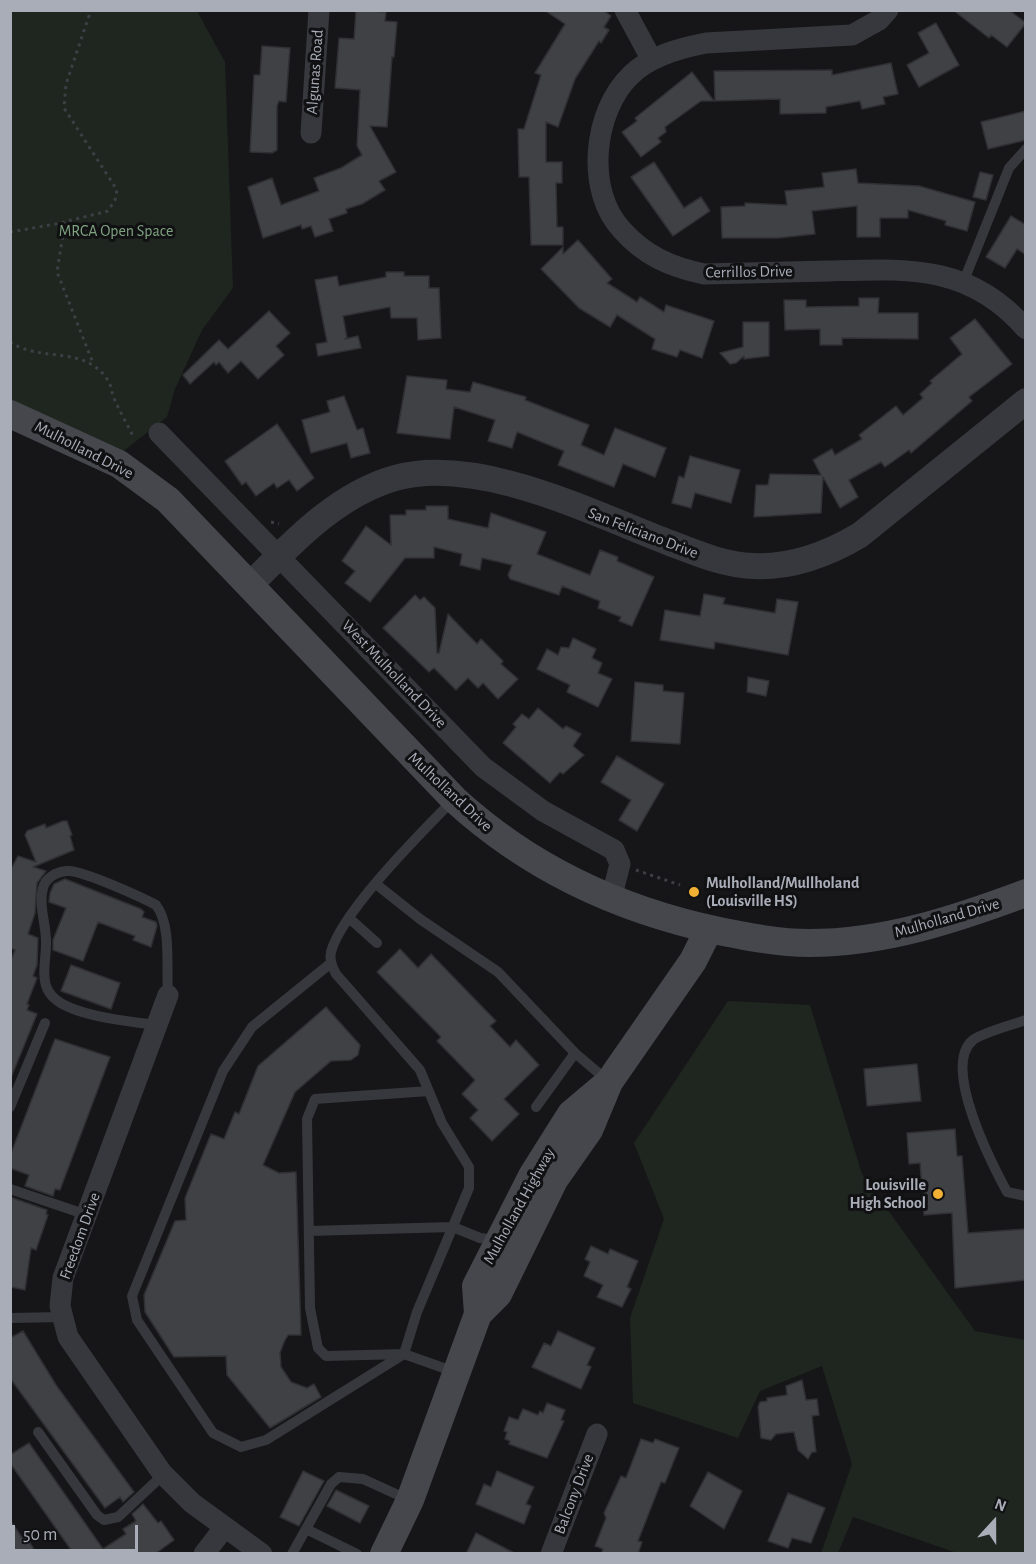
<!DOCTYPE html>
<html>
<head>
<meta charset="utf-8">
<style>
	body { margin:0 }
	#map { position:relative; width:1036px; height:1564px; overflow:hidden; background:#161618; font-family:"Alegreya Sans",sans-serif }
	canvas { display:block }
	.frame { position:absolute; inset:0; border:12px solid #a8adb8; pointer-events:none }
	.north { position:absolute; left:964px; top:1492px; width:60px; height:60px; -webkit-text-stroke:4px #111113; paint-order:stroke; rotate:21deg; font-size:16px; font-weight:700; line-height:24px; text-align:center; color:#a8adb8 }
	.north::after { content:''; display:block; margin:auto; width:21px; height:27px; background:#a8adb8; clip-path:polygon(50% 0,100% 100%,50% 72%,0 100%) }
	.scale { position:absolute; left:12px; top:1525px; width:126px; height:27px; box-sizing:border-box; border:3px solid #a8adb8; border-top:0; padding-left:8px; font-size:18px; line-height:21px; white-space:nowrap; color:#a8adb8; -webkit-text-stroke:4px #111113; paint-order:stroke }
</style>
</head>
<body>
<div id="map">
<canvas width="1036" height="1564"></canvas>
<div class="frame"></div>
<div class="north">N</div>
<div class="scale">50 m</div>
</div>
<script>
const ctx = document.querySelector('canvas').getContext('2d');
ctx.lineJoin = 'round';
function fillPath(path, color) { ctx.fillStyle = color; ctx.fill(path, 'evenodd'); }
function strokePath(path, color, width, dash) { ctx.strokeStyle = color; ctx.lineWidth = width; ctx.lineCap = dash ? 'butt' : 'round'; ctx.setLineDash(dash || []); ctx.stroke(path); }
function drawText(font, color, halo, rows, align = 'center') {
  ctx.font = font + ' "Alegreya Sans",sans-serif'; ctx.lineWidth = 6; ctx.setLineDash([]); ctx.textBaseline = 'middle'; ctx.strokeStyle = halo; ctx.fillStyle = color; for (const [text, x, y, turn = 0] of rows) {
    ctx.save(); ctx.translate(x, y); ctx.rotate((+turn || 0) * Math.PI / 180); ctx.textAlign = isNaN(turn) ? turn : align; if (halo) ctx.strokeText(text, 0, 0); ctx.fillText(text, 0, 0); ctx.restore();
  }
}
const green = new Path2D(`
	M10 11H197L225 62 233 288 202 330 175 389 167 417 121 453 11 401Z
	M728 1001 810 1005 862 1174 975 1331 1025 1340V1553H957L853 1517 838 1553H821L852 1464 822 1366 760 1391 738 1438 633 1403 630 1318 664 1219 634 1143Z`);
const building = new Path2D(`
	M356 10 386 12 385 21 397 22 394 57H392L387 127 370 126 396 172 379 181 385 190 362 204 346 209 347 213 329 219 333 231 315 237 311 226 302 229 301 225 263 238 248 187 272 178 281 205 319 191 314 178 341 168 362 155 357 146 360 90 335 88 339 38 354 39Z
	M544 10H603L611 16 604 27 609 30 601 43 599 41 575 79 558 127 546 122V162H562V183H556L557 227H563V245H531L529 177H519L518 129H524L541 75 535 73 565 24Z
	M953 10H1009L1026 23 1007 47 991 35 989 38Z
	M936 23 959 65 919 87 907 65 929 53 918 33Z
	M262 46 290 48 286 102 279 101 277 106V150L272 153 250 152 254 75H260Z
	M891 63 898 94 883 97 885 104 862 109 860 101 826 107V113L780 114V99L715 101 714 71 832 70V75Z
	M692 72 714 101H701L665 127 666 132 658 138 661 142 641 157 622 132 637 121 635 118Z
	M1026 111V140L988 149 981 122Z
	M654 162 684 208 701 197 710 211 673 236 631 177Z
	M856 169 858 183 919 186 975 202 967 231 945 225 946 221 908 210V218H880V237H857V206L812 211 815 234 778 238H722L721 207 745 206V203L787 205 785 191 824 187 822 173Z
	M980 172 993 175 986 200 973 197Z
	M1011 216 1026 225V255L1017 249 1005 268 986 257Z
	M578 240 612 279 607 283 637 302 640 297 664 312 666 305 714 321 702 358 680 350 677 357 652 349 655 339 617 315 610 327 579 308 541 269 563 247V254Z
	M386 272H404V276H429V288H439L441 338 418 340 417 318H391L390 307 343 316 347 338 345 339 358 336 361 348 318 356 316 344 327 342 315 280 337 276 339 286 386 277Z
	M859 298H879L878 313H918V339L842 338V345H820V329L785 330 784 300H806V307L859 306Z
	M269 311 290 333 276 346 284 355 258 379 241 361 228 373 219 362 216 365 214 362 190 384 183 375 219 340 228 349Z
	M975 319 1012 364 969 397 972 401 911 453 909 450 885 467 881 462 849 480 858 497 840 508 823 477 821 513 754 517 756 485H768L770 474 821 475 813 460 832 449 835 455 862 439 859 435 896 406 903 415 923 398 920 394 932 383 930 381 962 354 950 338Z
	M743 322H769V356L744 359V356L736 363 730 364 720 353 743 347Z
	M407 376 447 380 446 389 470 392 473 382 526 397 525 400 589 425 581 445 604 455 615 428 666 448 655 477 623 464 614 487 558 465 564 451 517 432 512 448 488 441 495 420 454 407 450 439 397 433Z
	M344 396 357 430 363 428 370 453 351 458 347 443 311 453 302 420 330 412 327 401Z
	M277 424 314 478 297 491 289 480 277 488 274 483 256 496 246 482 242 485 225 461Z
	M690 456 740 470 731 503 695 493 691 508 672 503 679 476 684 478Z
	M426 506H448V519L488 528 491 513 546 532 537 554 590 575 600 550 618 557 617 561 654 577 632 626 619 621 621 617 598 608 600 601 562 586 559 595 510 579 508 575 512 565 482 558 480 570 460 565 462 554 434 547V558H405L370 602 345 583 355 571 342 561 366 526 391 545 390 515H406V510H426Z
	M704 594 725 598 723 604 775 613 777 599 798 602 788 655 715 642 714 649 660 640 665 610 700 616Z
	M415 595 420 600 424 597 435 608 437 653H439L448 614 477 644 481 639 503 661 501 664 518 679 498 699 483 683 478 688 468 678 456 690 434 668 429 672 383 628Z
	M573 638 596 649 592 658 602 663 598 673 612 679 598 707 567 692 570 685 537 669 547 649 558 655 561 647 569 648Z
	M748 677 769 681 766 696 747 692Z
	M635 682 663 685V691L684 693 680 744 631 741Z
	M538 708 563 729 566 726 581 734 573 746 584 755 563 774 560 772 550 783 503 743 516 727 513 724 522 714 529 719Z
	M617 756 664 784 637 831 619 820 631 800 601 782Z
	M63 821H67L72 835 70 836 74 850 33 867 46 871 37 883 35 913 28 934 38 938 37 965 33 976 37 978 27 1004 29 1005 27 1010 37 1014 10 1080V962L15 950 10 948V871L18 856 36 862 25 835 27 831 45 824 46 828Z
	M65 879 141 909 144 912 142 917 156 922 157 926 151 947 133 940 135 936 98 922 83 961 53 950V940L66 908 49 902 50 893 54 884Z
	M400 949 418 968 431 954 496 1021 490 1026 510 1047 516 1040 539 1065 504 1099 519 1114 492 1141 470 1118 478 1110 462 1094 475 1080 437 1041 441 1037 377 972Z
	M71 965 120 983 111 1009 61 991Z
	M326 1007 360 1045 358 1055 351 1060 331 1061 295 1092 263 1165 279 1173 296 1172 301 1335H288L284 1342 280 1353 281 1367 291 1382 307 1388 314 1384 321 1397 270 1428 227 1375 226 1356 174 1357 145 1312 144 1295 175 1221 186 1220 185 1198 211 1134 224 1139 235 1112 239 1114 258 1066Z
	M55 1039 110 1057 60 1190 55 1189 53 1196 25 1186 29 1175 10 1168V1156Z
	M917 1064 921 1101 867 1106 864 1069Z
	M955 1129 957 1156H962L968 1233 1026 1229V1280L955 1288 952 1213 924 1215 920 1163 909 1164 907 1133Z
	M10 1197 47 1210 46 1214 48 1215 36 1250 31 1248 25 1290 11 1287Z
	M591 1246 608 1254 610 1249 638 1261 627 1287 631 1289 622 1307 597 1297 603 1285 584 1276 590 1262 585 1259Z
	M23 1331 56 1385 134 1492 123 1502 120 1497 105 1508 10 1378V1338Z
	M558 1331 595 1348 587 1365 591 1367 581 1389 532 1367 544 1343 551 1346Z
	M802 1380 806 1400 817 1399 819 1415 812 1416 816 1452H812L808 1459 798 1450 794 1432 776 1434 771 1440 761 1438 758 1407 760 1402 767 1401V1398L787 1395 786 1386Z
	M547 1403 565 1410 561 1420 564 1421 547 1458 509 1444 510 1441 505 1439 507 1432 504 1431 509 1417 518 1420 523 1409 538 1415 540 1411 543 1413Z
	M641 1439 653 1443 655 1439 679 1448 665 1483 661 1482 638 1541 642 1542 638 1554H601L603 1549 595 1546 606 1518 604 1513 621 1476 626 1478Z
	M29 1443 103 1549 126 1534 123 1529 136 1521 132 1514 143 1504 158 1523 161 1521 174 1540 155 1554H74L10 1463V1455Z
	M303 1471 324 1481 299 1526 280 1517Z
	M497 1471 534 1487 526 1504 531 1506 524 1524 476 1504 484 1484 491 1487Z
	M708 1472 742 1491 724 1529 690 1506Z
	M336 1490 369 1506 360 1523 327 1506Z
	M788 1493 825 1508 811 1543 792 1538 788 1548 768 1541Z
	M10 1520 23 1539 26 1537 37 1554H10Z
	M476 1533 516 1554H466Z`);
const path = new Path2D(`
	M65 222 57 272 93 363
	M10 232 56 224 108 211 115 200 117 190 64 108 66 84 91 10
	M10 342C42 363 84 345 107 379 111 383 111 390 113 396 119 410 127 424 134 438
	M271 522 279 524
	M636 870 680 885`);
const service = new Path2D(`
	M963 283 1009 168 1026 149
	M376 884 420 919 498 972 575 1053 609 1082
	M349 918 377 943
	M331 963 252 1027 223 1071 132 1296 137 1320 213 1433 241 1447 266 1440 404 1354 417 1312 469 1188V1167L442 1123 420 1070 336 974C332 967 329 960 331 952 342 911 423 831 454 799
	M1026 1020C1012 1025 984 1032 973 1040 941 1066 992 1164 1007 1192L1026 1196
	M158 1025C132 1022 71 1016 53 997 39 984 46 962 46 944 47 925 37 904 44 885 48 876 60 870 70 871 88 873 139 896 156 905 172 925 166 969 168 995
	M429 1091 315 1099 307 1119 310 1308 318 1348 326 1356 404 1354 455 1372
	M10 1107 45 1023
	M536 1107 575 1053
	M10 1189 87 1215
	M309 1231 453 1227 480 1238 499 1240
	M10 1318 63 1317
	M38 1432 97 1515 104 1520 118 1517 164 1474
	M306 1529 357 1554
	M292 1554 331 1484 339 1477 363 1479 409 1500`);
const minor = new Path2D(`
	M625 10 652 60
	M888 10 879 20 852 35 706 43C680 48 650 56 631 75 593 111 585 191 622 230 645 256 671 267 704 274 746 273 787 272 828 271 906 269 969 263 1026 329
	M311 133 319 10
	M159 433 483 767 543 811 614 850 620 864 611 899
	M168 995 63 1278 60 1306 68 1337 162 1473 192 1503 262 1554
	M204 1554 224 1528
	M551 1554 597 1434`);
const tertiary = new Path2D(`
	M250 585C292 543 336 495 395 478 478 455 592 513 670 543 696 553 724 565 753 566 791 568 828 554 860 535L1026 401`);
const secondary = new Path2D(`
	M10 414 119 464 168 500 454 799C529 868 620 910 719 931 749 937 779 943 809 943 885 943 956 919 1026 893
	M478 1314 498 1294 554 1180 589 1130 609 1082 693 961 709 929
	M384 1554 410 1500 478 1314 476 1286 532 1176 571 1114 609 1082`);
const markers = [
	[694,892,6,"#f2b134"],
	[938,1194,6,"#f2b134"]
];
const streetNames = [
	["Algunas Road",315,72,-86],
	["Cerrillos Drive",749,272,-1],
	["Mulholland Drive",84,450,27],
	["San Feliciano Drive",643,533,21],
	["West Mulholland Drive",394,674,46],
	["Mulholland Drive",450,792,43],
	["Mulholland Drive",947,918,-16],
	["Mulholland Highway",519,1206,-61],
	["Freedom Drive",80,1236,-70],
	["Balcony Drive",574,1494,-69]
];
const parkNames = [
	["MRCA Open Space",116,231]
];
const poiNames = [
	["Mulholland/Mullholand",706,883],
	["(Louisville HS)",706,901],
	["Louisville",926,1185,"right"],
	["High School",926,1203,"right"]
];
fillPath(green, '#1e261f');
fillPath(building, '#404145');
strokePath(building, '#303034', 1.5);
strokePath(path, '#3d3f44', 3, [3, 4.5]);
strokePath(service, '#37383d', 10);
strokePath(minor, '#37383d', 21);
strokePath(tertiary, '#37383d', 26);
strokePath(secondary, '#45474d', 28);
for (const [x, y, r, color] of markers) { const dot = new Path2D(); dot.arc(x, y, r, 0, 2 * Math.PI); ctx.fillStyle = color; ctx.fill(dot); strokePath(dot, '#111113', 2); }
drawText('16px', '#a8adb8', '#111113', streetNames);
drawText('16px', '#7fa381', '#111113', parkNames);
drawText('bold 16px', '#a8adb8', '#111113', poiNames, 'left');
</script>
</body>
</html>
